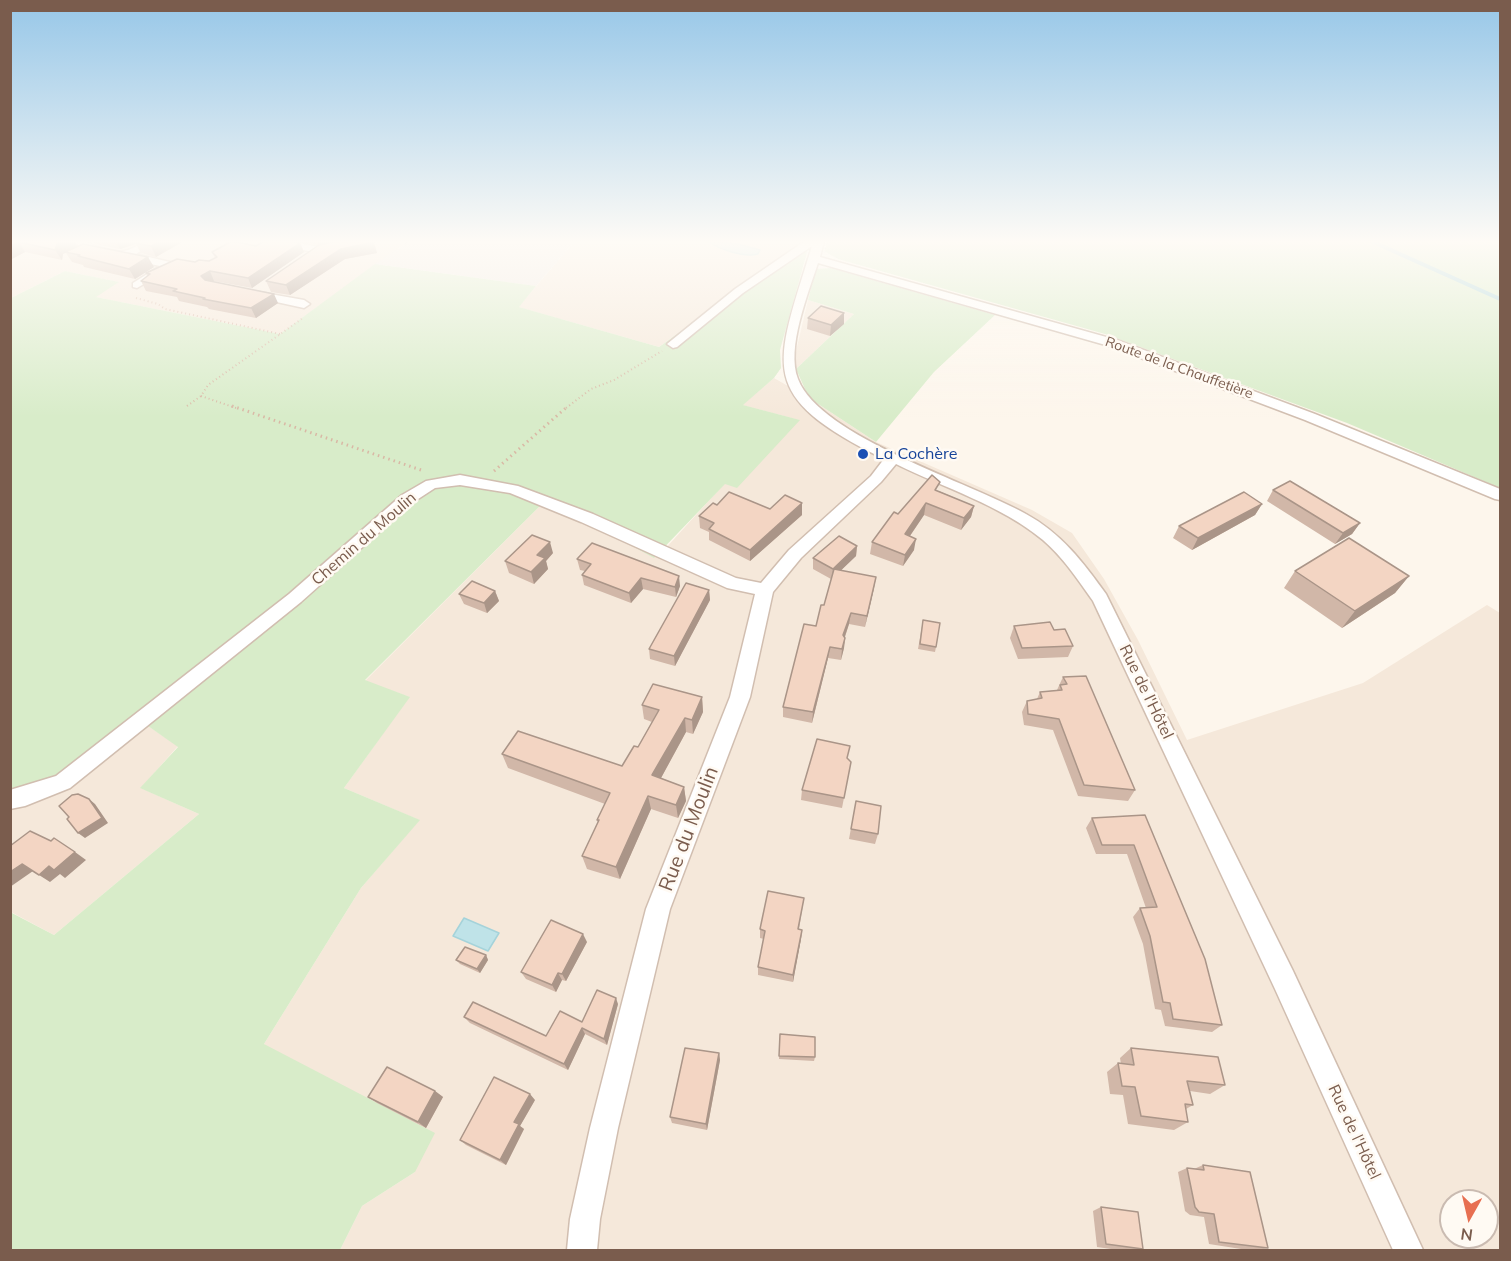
<!DOCTYPE html>
<html>
<head>
<meta charset="utf-8">
<style>
	body { margin:0 }
	#map { position:relative; width:1511px; height:1261px; overflow:hidden; background:#fdf6ec; font-family:Mulish,sans-serif }
	canvas { display:block }
	.frame { position:absolute; inset:0; border:12px solid #7a5c4d; pointer-events:none }
	.north { position:absolute; left:1439px; top:1189px; width:60px; height:60px; box-sizing:border-box; background:#fffaf3; border:2px solid #cabbb1; border-radius:50%; rotate:188deg; font-size:16px; font-weight:700; line-height:24px; text-align:center; color:#7a5c4d }
	.north::after { content:''; display:block; margin:auto; width:21px; height:27px; background:#e76f51; clip-path:polygon(50% 0,100% 100%,50% 72%,0 100%) }
</style>
</head>
<body>
<div id="map">
<canvas width="1511" height="1261"></canvas>
<div class="frame"></div>
<div class="north">N</div>
</div>
<script>
const ctx = document.querySelector('canvas').getContext('2d');
ctx.lineJoin = 'round';
function fillPath(path, color) { ctx.fillStyle = color; ctx.fill(path, 'evenodd'); }
function strokePath(path, color, width, dash) { ctx.strokeStyle = color; ctx.lineWidth = width; ctx.lineCap = dash ? 'butt' : 'round'; ctx.setLineDash(dash || []); ctx.stroke(path); }
function drawText(font, color, halo, rows, align = 'center') {
  ctx.font = font + ' Mulish,sans-serif'; ctx.lineWidth = 5; ctx.setLineDash([]); ctx.textBaseline = 'middle'; ctx.strokeStyle = halo; ctx.fillStyle = color; for (const [text, x, y, turn = 0] of rows) {
    ctx.save(); ctx.translate(x, y); ctx.rotate((+turn || 0) * Math.PI / 180); ctx.textAlign = isNaN(turn) ? turn : align; if (halo) ctx.strokeText(text, 0, 0); ctx.fillText(text, 0, 0); ctx.restore();
  }
}
const residential = new Path2D(`
	M11 241H409L280 334 95 297 118 282 65 271 11 298Z
	M575 241H806L659 347 518 307Z
	M808 300 854 314 796 369V351Z
	M774 378 809 398 876 442 1032 510 1072 533 1104 579 1138 640 1187 740 1363 683 1487 605 1500 613V1250H340L362 1206 415 1172 264 1044 361 888 419 820 344 788 409 697 365 681 541 505 665 549 725 483 799 420 742 405ZM1451 1201H1487V1237H1451Z
	M148 726 178 746 141 788 199 814 54 935 11 912 10 806 92 769Z`);
const industrial = new Path2D(`
	M409 241H575L536 286 375 264Z`);
const green = new Path2D(`
	M806 241H809L806 256 780 350 781 368 774 378 743 405 800 420 737 488 725 484 654 558 603 530 541 505 365 680 410 697 344 788 420 820 361 888 264 1044 435 1133 415 1172 362 1206 340 1250H11L10 912 54 935 199 814 140 788 178 747 148 726 92 769 11 806V298L65 271 119 282 96 297 280 334 375 264 536 286 519 307 659 347Z
	M828 241H1500V488L1347 423 1105 334 838 259 824 251Z
	M831 268 995 315 934 372 876 442 809 398 796 369 854 314 808 300 816 269Z`);
const water = new Path2D(`
	M707 241 738 244 760 250 758 254C744 258 719 249 707 241Z
	M464 918 499 933 488 951 453 936Z`);
const stream = new Path2D(`
	M1371 241 1500 299`);
const pathFar1 = new Path2D(`
	M136 298 158 304 165 309 280 334
	M201 396 236 408
	M187 406 201 396 208 385 303 318
	M566 408 591 389 614 380 662 351`);
const path = new Path2D(`
	M232 406 424 471
	M494 471 568 406`);
const minor = new Path2D(`
	M75 241H86C91 246 116 253 124 251 136 249 139 241 156 241L136 254 174 263 176 265 137 288 133 287V283L160 266 83 250Z
	M267 241H288L319 247 351 241H373L368 244 319 253 272 244Z
	M805 241H824L820 257 1117 340 1315 414 1500 489V500L1495 499 1305 420 1109 346 818 263C808 294 786 348 798 379 820 437 972 483 1026 514 1061 533 1083 562 1106 594L1293 971 1423 1250H1393L1275 989 1093 601C1078 580 1063 557 1043 540 1001 505 944 488 896 464L881 482 801 558 773 592 750 697 670 909 618 1128 600 1219 597 1250H567L570 1219 590 1128 646 909 730 697 755 594 727 588 581 522 510 493 460 485 435 488 412 503 301 602 70 788 25 806 10 809V790L56 776 289 594 402 495 426 481 460 475 518 486 593 514 736 578 761 583 789 550 871 476 884 459C755 395 774 369 812 246L743 293 677 347 673 348 667 344 735 289Z
	M253 291 304 300 310 304 304 308 249 296V292Z`);
const wall = new Path2D(`
	M10 241H73L77 246 72 249 154 267 135 279 84 267 83 265 72 262 66 253 63 254 62 260 25 252 10 260Z
	M90 241H184L156 257 141 253 136 244 120 249 99 245Z
	M299 241H373L377 253 345 259 290 295 271 292 266 281 319 245Z
	M300 243 304 252 252 288 214 281 212 282 278 303 256 318 209 309 207 307 179 301 177 297 146 291 141 281 147 276 146 273 195 262 209 261 215 258 212 252 256 246Z
	M808 318 844 324 830 336 807 329Z
	M1273 490 1360 523 1352 534 1335 544 1267 501Z
	M939 491 974 506 971 517 961 530 924 515 910 536 914 550 903 566 870 554 872 542 898 514Z
	M1262 504 1255 515 1192 550 1173 538 1179 526Z
	M717 505 770 509 802 515 750 561 709 540V532L700 528 699 516Z
	M857 546 856 556 841 570 874 588 865 627 849 624 845 637 844 648 841 660 828 658 812 723 783 717V707L824 605 831 579 813 569V558Z
	M553 553 546 561 548 569 534 584 509 573 505 561Z
	M577 559 680 586 676 597 643 589 631 603 584 585 582 575 585 571 580 570Z
	M1295 571 1409 576 1395 593 1342 628 1284 588Z
	M709 590 710 600 675 666 650 659 649 649Z
	M495 591 499 601 487 613 464 604 459 594Z
	M922 626 936 647 935 652 918 649Z
	M1014 626 1054 630 1073 646 1068 657 1018 659 1010 638Z
	M1063 677 1135 790 1128 801 1078 796 1053 730 1024 725 1022 712 1027 701 1037 699 1040 692 1057 690Z
	M702 697 703 712 693 734 686 732 661 778 684 787 686 801 678 818 651 809 620 879 587 869 582 856 598 823 597 820 605 804 508 768 502 754 622 766 638 747 652 722 644 719 642 705Z
	M848 759 851 762 842 808 801 800 802 790Z
	M856 801 878 834 875 844 849 839Z
	M1145 815 1222 1025 1212 1032 1165 1026 1161 1010 1155 1009 1143 944 1133 917 1140 908H1146L1127 854H1096L1086 828 1092 818Z
	M804 898 799 929 802 930 801 939 793 982 758 975V967L764 939 760 938V929Z
	M587 942 566 981 562 980 556 992 526 979 521 972Z
	M486 955 488 960 480 973 460 964 456 960Z
	M618 1004 607 1045 585 1034 568 1070 470 1023 464 1017 546 1036 582 1022Z
	M780 1034 815 1057 814 1061 779 1059Z
	M1131 1048 1225 1085 1210 1094 1190 1091 1193 1105 1186 1109 1188 1122 1174 1130 1128 1124 1123 1095 1110 1094 1107 1072 1118 1063 1121 1064 1120 1058Z
	M719 1053 720 1060 707 1130 672 1123 670 1117Z
	M435 1091 443 1097 426 1128 377 1103 368 1097Z
	M535 1100 520 1126 524 1129 506 1165 466 1145 460 1140Z
	M1203 1165 1268 1248 1254 1251 1209 1244 1204 1217 1190 1215 1185 1211 1178 1172 1187 1168 1194 1169Z
	M1101 1207 1143 1249 1137 1251H1125L1097 1247 1093 1211Z`);
const shadedWall = new Path2D(`
	M62 241H73L77 246 63 254 62 260 55 250 57 244Z
	M116 241H149L135 243 136 244 120 249Z
	M161 241H184L156 257 151 246Z
	M317 241H340L319 245Z
	M19 242 25 252 10 260V246Z
	M374 242 377 253 345 259 290 295 286 285 341 249Z
	M300 243 304 252 252 288 248 278Z
	M148 257 154 267 135 279 129 269Z
	M210 271 214 281 206 286 201 276Z
	M274 294 278 303 256 318 251 308Z
	M844 313V324L830 336 831 325Z
	M802 503V515L750 561V550Z
	M926 503 924 515 903 546 905 534Z
	M1262 504 1255 515 1192 550 1198 538Z
	M974 506 971 517 961 530 964 518Z
	M1360 523 1352 534 1335 544 1343 533Z
	M916 539 914 550 903 566 905 555Z
	M550 542 553 553 546 561 548 569 534 584 531 572 537 555Z
	M857 546 856 556 832 579 833 569Z
	M679 576 680 586 676 597 675 587Z
	M1409 576 1395 593 1342 628 1355 611Z
	M876 577 874 588 865 627 867 616Z
	M641 578 643 589 631 603 629 593Z
	M709 590 710 600 675 666 674 656Z
	M495 591 499 601 487 613 484 603Z
	M851 613 849 624 842 645 843 635Z
	M845 638 844 648 841 660 842 649Z
	M830 647 828 658 812 723 813 712Z
	M702 697 703 712 693 734 692 720Z
	M685 718 686 732 655 789 652 775Z
	M684 787 686 801 678 818 676 805Z
	M648 796 651 809 620 879 616 867Z
	M89 799 95 804 108 823 85 838 78 833Z
	M75 852 86 860 65 878 60 874 50 882 39 875 49 866Z
	M22 864 33 871 10 887V872Z
	M802 930 801 939 793 982V975Z
	M583 934 587 942 566 981 562 974Z
	M486 955 488 960 480 973 477 969Z
	M558 973 562 980 556 992 552 985Z
	M616 998 618 1004 607 1045 604 1039Z
	M582 1028 585 1034 568 1070 564 1064Z
	M719 1053 720 1060 707 1130 706 1124Z
	M435 1091 443 1097 426 1128 418 1122Z
	M530 1094 535 1100 520 1126 524 1129 506 1165 500 1160 514 1122Z`);
const building = new Path2D(`
	M10 241H62L57 244 55 250 19 242 10 246Z
	M139 241H161L151 246 135 243Z
	M232 241 256 246 264 241H290L300 243 248 278 210 271 201 276 205 280 274 294 251 308 203 299 205 298 173 291 177 289 141 281 150 274 146 273 177 259 195 262 199 260 209 261 217 257 212 252Z
	M336 241H373L374 242 341 249 286 285 266 281 319 245Z
	M83 244 148 257 129 269 78 256 80 255 65 252Z
	M821 306 844 313 831 325 808 318Z
	M932 475 940 482 935 490 974 506 964 518 926 503 905 534 916 539 905 555 872 542 894 512 898 514Z
	M1290 481 1360 523 1343 533 1273 490Z
	M729 492 770 509 785 495 802 503 750 550 709 529 714 523 699 516 713 503 717 505Z
	M1244 492 1262 504 1198 538 1179 526Z
	M532 535 550 542 537 555 545 558 531 572 505 561Z
	M839 536 857 546 833 569 813 558Z
	M1349 538 1409 576 1355 611 1295 571Z
	M592 543 679 576 675 587 641 578 629 593 582 575 591 564 577 559Z
	M834 569 876 577 867 616 851 613 843 635 845 638 842 649 830 647 813 712 783 707 804 624 816 626 821 605H824Z
	M472 581 495 591 484 603 459 594Z
	M686 583 709 590 674 656 649 649Z
	M923 620 940 623 936 647 920 644Z
	M1050 622 1054 630 1065 629 1073 646 1022 648 1014 626Z
	M1086 676 1135 790 1084 785 1059 719 1028 714 1027 701 1042 698 1040 692 1062 690 1060 685 1067 684 1063 677Z
	M653 684 702 697 692 720 685 718 652 775 684 787 676 805 648 796 616 867 582 856 599 820H597L610 793 502 754 518 731 622 766 634 746 638 747 659 710 642 705Z
	M817 739 850 746 847 758 851 762 844 798 802 790Z
	M78 794 89 799 102 818 78 833 67 819 69 817 59 806 72 795Z
	M856 801 881 806 878 834 851 829Z
	M1145 815 1205 959 1222 1025 1173 1019 1170 1003 1163 1002 1150 936 1140 908 1157 907 1134 845H1102L1092 818Z
	M30 831 51 841 54 838 75 852 54 870 49 866 39 875 22 864 10 872V846Z
	M768 891 804 898 798 929 802 930 793 975 758 967 765 931 760 929Z
	M551 920 583 934 562 974 558 973 552 985 521 972Z
	M465 947 486 955 477 969 456 960Z
	M597 990 616 998 604 1039 582 1028 564 1064 464 1017 473 1002 546 1036 560 1011 582 1022Z
	M780 1034 815 1037V1057L779 1056Z
	M685 1048 719 1053 706 1124 670 1117Z
	M1131 1048 1218 1057 1225 1085 1187 1081 1193 1105 1185 1104 1188 1122 1141 1116 1135 1087 1122 1086 1118 1063 1134 1065Z
	M387 1067 435 1091 418 1122 368 1097Z
	M494 1077 530 1094 514 1122 519 1124 500 1160 460 1140Z
	M1203 1165 1250 1172 1268 1248 1219 1242 1214 1214 1199 1212 1195 1207 1187 1168 1204 1170Z
	M1101 1207 1138 1212 1143 1249 1106 1244Z`);
const markers = [
	[863,454,6,"#1a4fb4"]
];
const farStreetnames = [
	["Route de la Chauffetière",1179,368,20]
];
const transitNames = [
	["La Cochère",875,454]
];
const streetNames = [
	["Chemin du Moulin",364,539,-41],
	["Rue de l'Hôtel",1146,692,64],
	["Rue de l'Hôtel",1354,1132,65]
];
const nearStreetnames = [
	["Rue du Moulin",689,829,-69]
];
fillPath(residential, '#f5e8da');
fillPath(industrial, '#efe9e4');
fillPath(green, '#d8ecc9');
fillPath(water, '#bfe3e8');
strokePath(water, '#a5d3da', 1.5);
strokePath(stream, '#a5d3da', 4);
strokePath(minor, '#d1beb0', 3);
strokePath(pathFar1, '#d9b8a5', 2, [1, 3]);
strokePath(path, '#d9b8a5', 3, [1.5, 4]);
fillPath(minor, '#fff');
fillPath(wall, '#d1b7a8');
fillPath(shadedWall, '#aa9588');
fillPath(building, '#f3d5c3');
strokePath(building, '#aa9588', 1.5);
const sky = ctx.createLinearGradient(0, 0, 0, 417);
sky.addColorStop(0, '#97c7e8');
sky.addColorStop(0.58, '#fefbf6');
sky.addColorStop(1, '#fefbf600');
ctx.fillStyle = sky;
ctx.fillRect(0, 0, 1511, 417);
for (const [x, y, r, color] of markers) { const dot = new Path2D(); dot.arc(x, y, r, 0, 2 * Math.PI); ctx.fillStyle = color; ctx.fill(dot); strokePath(dot, '#fffaf3', 2); }
drawText('14px', '#7a5c4d', '#fffaf3', farStreetnames);
drawText('16px', '#164399', '#fffaf3', transitNames, 'left');
drawText('16px', '#7a5c4d', '#fffaf3', streetNames);
drawText('20px', '#7a5c4d', '#fffaf3', nearStreetnames);
</script>
</body>
</html>
